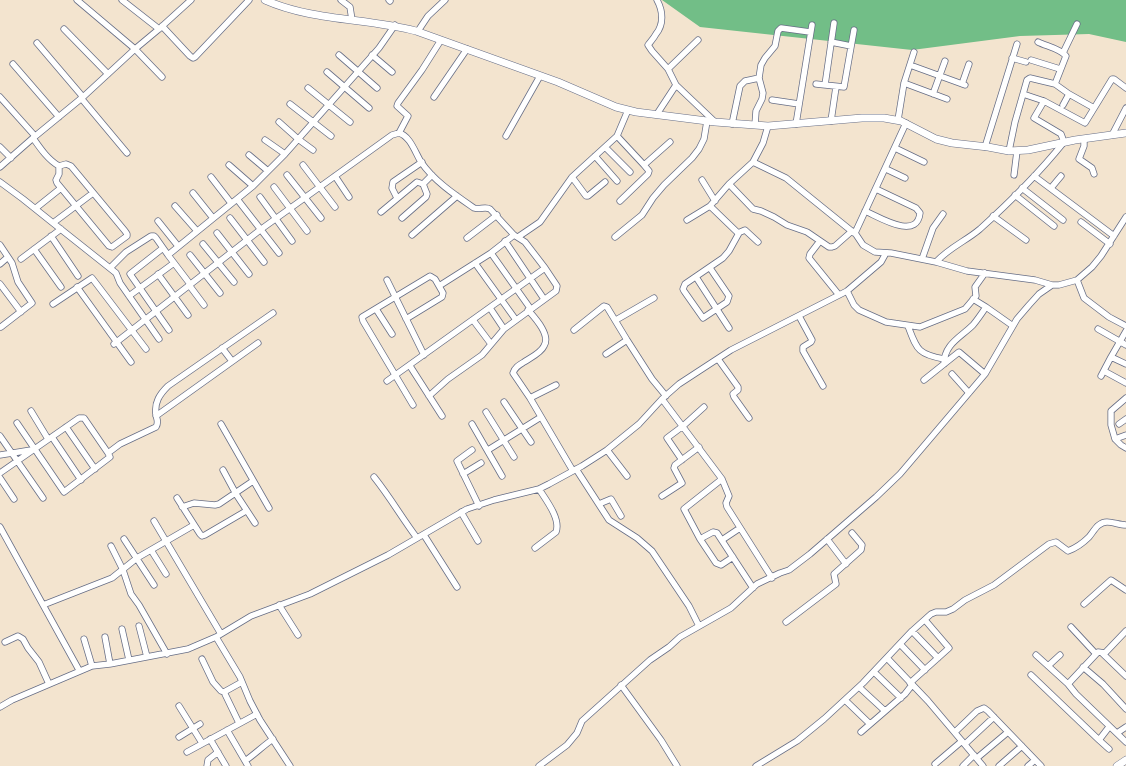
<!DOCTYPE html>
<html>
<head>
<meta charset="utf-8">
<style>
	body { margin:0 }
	canvas { display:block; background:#f3e4cf }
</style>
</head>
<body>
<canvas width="1126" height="766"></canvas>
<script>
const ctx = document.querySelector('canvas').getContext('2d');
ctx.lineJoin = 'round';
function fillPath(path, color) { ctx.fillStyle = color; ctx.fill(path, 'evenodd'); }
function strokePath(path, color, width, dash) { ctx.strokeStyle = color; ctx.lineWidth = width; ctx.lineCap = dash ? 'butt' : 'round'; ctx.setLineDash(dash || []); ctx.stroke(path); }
const forest = new Path2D(`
	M662 0H1126V42L1089 34 1020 36 912 50 700 27Z`);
const minor = new Path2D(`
	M77 0 135 49 162 77
	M122 0 159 29
	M341 0 350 7 352 20
	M389 0 390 1
	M657 0C663 11 664 24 656 34 654 38 651 41 648 45L652 51 668 69
	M162 26 190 56 193 58 195 57 249 0
	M64 29 108 74
	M418 31 428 16 445 0
	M831 42 851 46
	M37 43 83 97
	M1063 53 1077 24
	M339 55 377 88
	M372 55 392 72
	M1012 58 1026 62
	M1031 60 1060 69
	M13 64 59 117
	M910 65 965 85
	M327 72 369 108
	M904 83 947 99
	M816 84 844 87 854 30
	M962 84 969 64
	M1055 84 1069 94 1094 108
	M676 85 668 69 698 40
	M825 85 834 23
	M308 88 350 122
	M933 94 945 61
	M1023 94 1044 101 1085 123 1112 79H1114L1126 88
	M0 97 35 136
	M434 97 467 49
	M81 98 127 153
	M772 100 799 104
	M290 104 331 136
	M1063 105 1069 94
	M657 114 676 85 715 122
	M898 120 904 83 914 52
	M831 121 836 87
	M279 122 298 139 313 150
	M732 124 740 86 745 81 759 78
	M796 124 812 25
	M755 125 756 111 762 99 763 93 759 78 761 65 765 58 775 46 778 31 781 28 810 32
	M399 133 408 116 397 106 398 103 422 70 441 40
	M1112 135 1126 108
	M506 136 540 76
	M617 136 644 165 670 142
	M33 138C40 148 48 160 59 166L66 164 71 166 125 231 127 234V236L112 247 109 246 57 183 56 180 59 174V166
	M265 140 285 154
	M1084 140V146L1079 159 1092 168 1094 174
	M0 147 11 158
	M605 147 630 172
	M985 147 1017 44
	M895 148 924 162
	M1009 151 1015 122 1027 80 1030 78 1055 84 1066 56C1061 49 1046 46 1038 42
	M249 155 268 171
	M595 156 617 181
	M753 162 786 178 854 233
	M229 165 253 186
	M303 165 335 207
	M0 167 33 138 83 97 135 49 159 29 191 0
	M886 169 905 178
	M287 175 321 218
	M1014 175 1017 151
	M335 176 349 197
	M1034 176 1114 236
	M211 177 231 203
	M572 177 586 196H588L605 182
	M702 180 715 201
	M0 182 23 199 53 223 93 193
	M729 184 753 209 761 211 774 217 787 225 807 232 829 247H832L835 246 852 231
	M274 187 307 231
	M1022 188 1063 220
	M1051 188 1061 176
	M193 193 213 218
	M1015 195 1054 226
	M260 197 292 241
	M397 198 392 188 393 182 422 162
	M237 199 279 253
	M620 201 648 174 649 171 644 165
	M175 206 197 231
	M710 206 738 233 745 230 758 242
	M36 208 61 188
	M865 211C879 217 917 241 920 213L916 208 876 189
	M381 212 417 182 423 184
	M993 216 1026 240
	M230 218 264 262
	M402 218 426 197 427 194 423 184 432 175
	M687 220 710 206 729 184 753 162 763 143 768 126
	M158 221 178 246
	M1081 222 1110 244
	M53 223 116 273 120 283 159 339
	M217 233 249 274
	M412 235 457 196
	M51 236 78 276
	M518 237 540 222 572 177 617 136 628 110
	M615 237 642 215 653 198 664 185 692 158 699 149 704 139 707 121
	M467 238 497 215
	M505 241 544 299
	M820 241 810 254 809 258 839 295
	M203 244 234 282
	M0 245 12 263 18 282 32 303 1 327
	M163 248 130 274 169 330
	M34 249 61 287
	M491 253 530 308
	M190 255 220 293
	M21 259 61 229
	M922 259 933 228 943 214
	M936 262C950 247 966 241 980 229 1010 202 1039 173 1064 142L1061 134 1034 118 1044 101
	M475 263 516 320
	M0 264 8 257
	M110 268 126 252 151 236H154L156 238 168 255
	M710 268 729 296 727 302 703 318 684 291 683 289 685 284 723 258 729 251 739 233
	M158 274 188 315
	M696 277 729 328
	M387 280 424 355
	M1077 280 1092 267 1101 256 1126 217
	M0 284 21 312
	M190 284 168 255 253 186 285 154 379 48 395 25
	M189 285 204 305
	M1052 285H1059L1077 280 1084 298 1109 317 1126 326
	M77 287 131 362
	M847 291 854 305 859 310 886 322 920 327 965 309 976 296 975 287 985 273
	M129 296 174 263
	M973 299 986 307 1013 326
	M53 304 92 278 146 349
	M490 308 504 329
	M376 309 392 334
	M528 310C535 318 551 335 544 346 541 353 530 358 524 362 519 365 515 367 513 373L530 398 573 471
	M799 316 812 340 811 342 803 347V351L823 386
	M406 319 442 297 443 293 439 286
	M473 320 491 344
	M616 320 654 298
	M908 326C917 349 917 354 944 359
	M1098 329 1126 345
	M574 330 604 306 607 307 627 340 652 379 666 396
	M1126 331 1111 357 1126 364
	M114 344 260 230 392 135 399 133C410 136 415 152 421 162 434 181 455 195 474 208 480 210 485 206 490 209L514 235 525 242 545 268 387 381
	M222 348 232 361
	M606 354 627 340
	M718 359 738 387V390L733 394 734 397 749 418
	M944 364C944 344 961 337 973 325 978 319 982 313 986 307
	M410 366 442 416
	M1104 371 1126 383
	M952 374 969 393
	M1101 376 1111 357
	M924 380 959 352 985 374
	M429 396 448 379 482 355 504 329 556 291 557 286 545 268
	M530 398 556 385
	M662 399 722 479 729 496 726 503 727 507 772 578
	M504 402 531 442
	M413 405 363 321 362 317 430 276 435 279 439 286 491 253 514 235
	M31 411 48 439
	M486 412 514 457
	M156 416 258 343
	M17 423 64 492 110 457 108 453 120 444 156 427C159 422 157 420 156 415 154 402 160 394 168 386L273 313
	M221 424 269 508
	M472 424 502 476
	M1119 424 1126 419
	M66 427 95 469
	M1126 435 1115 439 1121 445 1126 448
	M0 436 43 498
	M52 437 81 480
	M1115 439 1111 425V411L1126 398
	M472 450 457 461 479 506
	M488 450 541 417
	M607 450 627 476
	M0 455 31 450
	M682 460 667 438 683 426 704 407
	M576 469 609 520 637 538 652 551 689 606 699 626
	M223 470 236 494 255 523
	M0 473 79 418H84L108 453
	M463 474 481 463
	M374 477C390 497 402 518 417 538
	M0 478 14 499
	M722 479 684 509 700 539 716 563 721 565 733 557
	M662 496 682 483 674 468 675 465 699 447
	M177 498 200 534 202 536 205 535 246 511
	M599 504 611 499 621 516
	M182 507 194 503 215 505 219 504 253 481
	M461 512 478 541
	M154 521 221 634
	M0 527 79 670
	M424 535 457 587
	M124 539 154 585
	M700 539 713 532 717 533 753 588
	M827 539 846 564
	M722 540 740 528
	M111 546 123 570 131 594 139 605 167 654
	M535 548 556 532C561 519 546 500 539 489
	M151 550 166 574
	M1084 604 1111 580 1126 590
	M43 605 112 578 137 558 194 525
	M279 605 298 635
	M786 622 836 584 834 574 861 550 862 545 852 533
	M139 626 147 657
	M1071 627 1096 654
	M122 629 129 660
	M912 631 938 658
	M105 637 110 664
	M216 637 240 677 250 701 260 720 290 766
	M84 639 92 666
	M5 642 18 636 23 639 28 648 39 662 49 684
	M900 644 925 670
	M1102 653 1126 676
	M1036 655 1068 684 1098 652 1105 653 1126 631
	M887 658 928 701 983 766
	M202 659 213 682 221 691 224 692 242 682
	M1048 666 1060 655
	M1083 667 1103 684 1126 709
	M874 672 901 698
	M1031 675 1099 740 1109 727
	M910 683 949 648 925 620
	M1068 684 1076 694 1126 742
	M621 685 661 740 677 766
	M859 687 885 711
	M224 692 239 723
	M845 700 870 724
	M179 706 202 743
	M0 707 12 700 92 666 110 664 188 649 216 637 251 616 310 594 388 555 467 509 494 500 539 489 549 484 582 466 607 450 639 424 662 399 679 384 731 350 847 291 881 262 886 253
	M227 730 248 766
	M861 732 905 694 912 685
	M955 732 977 711 984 708 988 711 1041 766
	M1117 733 1126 727
	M179 737 200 724
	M210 739 226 766
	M1099 740 1109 749
	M965 744 994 717
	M187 752 257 714
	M977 758 1008 732
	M245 761C255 754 263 746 273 739
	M935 764 962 741
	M207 766 208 760 218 752
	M539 766 567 745 577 733 582 721 650 660 669 647 680 637 731 608 757 584 780 573 789 570 810 554 876 497 900 474 985 374 1017 319 1029 305 1039 294 1052 285 1035 280 967 271 936 262 891 253 875 252 863 245 855 233 906 123
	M756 766 797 741 824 719 863 683 912 631 931 614 936 612H946L953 609 965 600 994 585 1049 544 1056 542 1068 551C1076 548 1083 543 1089 537 1094 531 1098 522 1107 522 1113 522 1120 525 1126 525
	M963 766 974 755
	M999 766 1022 746
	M1028 766 1035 760`);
const tertiary = new Path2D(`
	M265 0C312 21 367 18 416 31L558 82 616 107 636 112 715 122 768 126 862 118H884L901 121 936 139 952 143 988 147 1009 151 1028 150 1075 140 1126 133
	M1117 766 1126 760`);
fillPath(forest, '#72be87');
strokePath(minor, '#676e86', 7);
strokePath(tertiary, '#676e86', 8);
strokePath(minor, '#fff', 5.5);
strokePath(tertiary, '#fff', 7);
</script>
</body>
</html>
